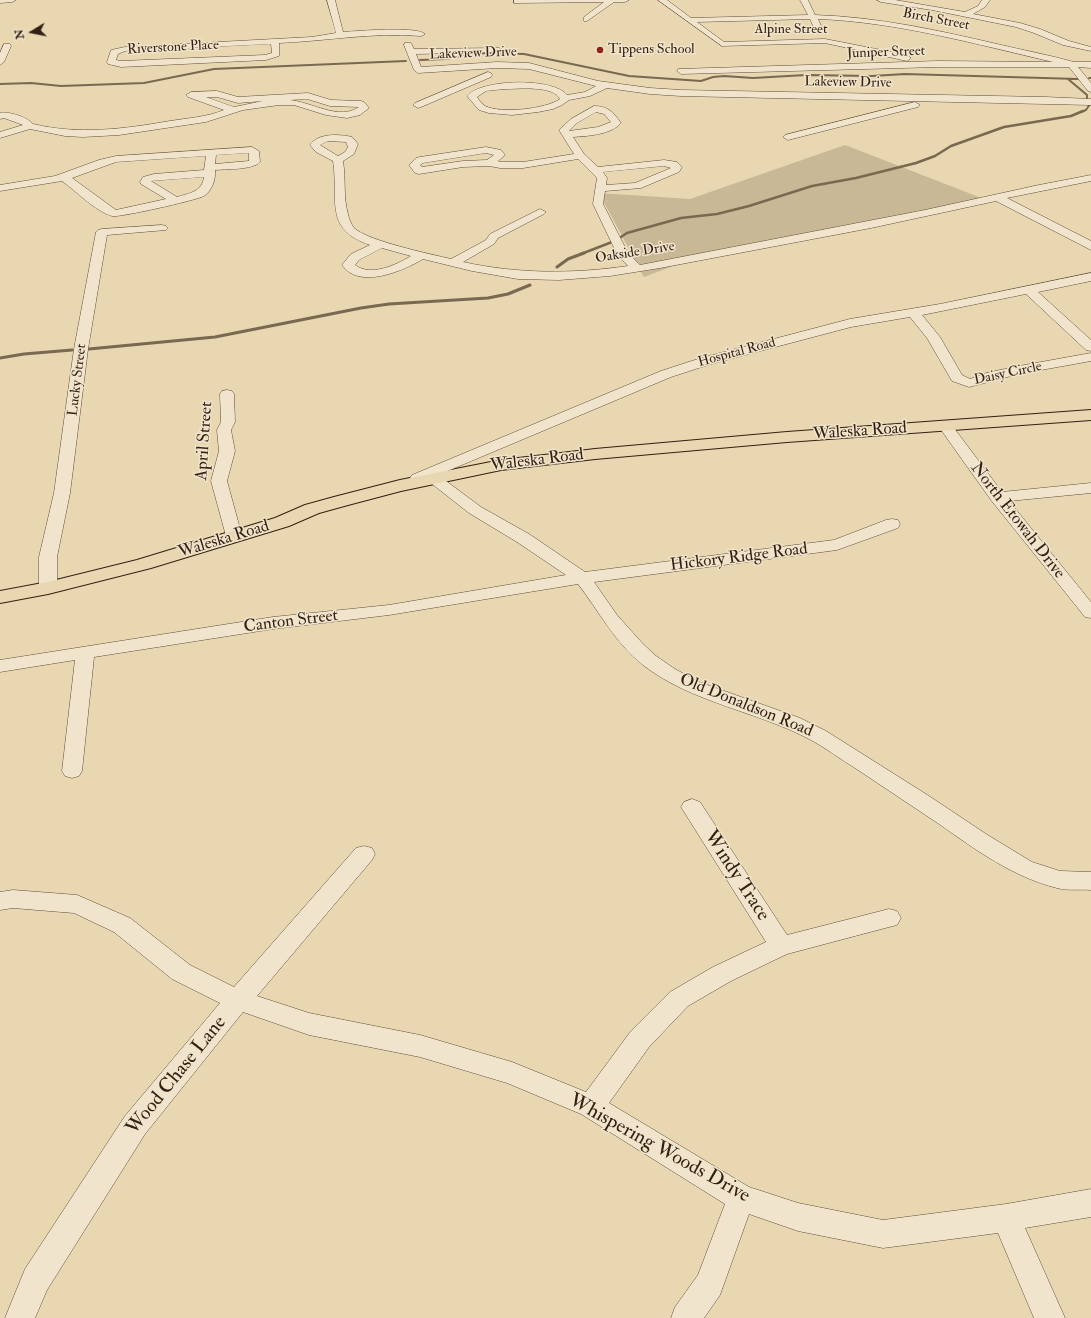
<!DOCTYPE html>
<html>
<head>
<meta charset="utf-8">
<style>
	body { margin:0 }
	#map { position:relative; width:1091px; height:1318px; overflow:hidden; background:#e8d7b1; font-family:"IM FELL Double Pica",serif }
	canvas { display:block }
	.north { position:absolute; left:12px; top:12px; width:40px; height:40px; -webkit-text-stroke:3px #f0e5cc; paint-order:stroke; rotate:260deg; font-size:11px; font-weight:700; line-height:16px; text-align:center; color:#341f12 }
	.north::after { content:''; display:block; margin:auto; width:14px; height:18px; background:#341f12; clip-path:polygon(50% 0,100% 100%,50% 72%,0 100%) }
</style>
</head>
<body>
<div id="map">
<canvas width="1091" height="1318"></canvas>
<div class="north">N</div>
</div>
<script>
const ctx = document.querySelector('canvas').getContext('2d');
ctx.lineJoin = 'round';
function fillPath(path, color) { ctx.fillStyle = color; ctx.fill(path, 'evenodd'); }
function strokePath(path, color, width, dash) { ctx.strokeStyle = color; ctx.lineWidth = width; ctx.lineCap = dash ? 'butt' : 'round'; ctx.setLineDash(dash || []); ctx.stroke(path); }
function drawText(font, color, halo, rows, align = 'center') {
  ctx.font = font + ' "IM FELL Double Pica",serif'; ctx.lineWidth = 3; ctx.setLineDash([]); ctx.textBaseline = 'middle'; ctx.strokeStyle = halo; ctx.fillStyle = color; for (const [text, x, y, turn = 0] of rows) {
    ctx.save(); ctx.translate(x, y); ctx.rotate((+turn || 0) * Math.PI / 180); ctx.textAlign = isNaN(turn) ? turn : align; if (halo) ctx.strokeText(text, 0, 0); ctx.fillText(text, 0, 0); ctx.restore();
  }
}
const green = new Path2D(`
	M845 145 984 199 673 266 644 277 599 193 690 199Z`);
const streamFar2 = new Path2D(`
	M420 60 446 59 478 53 524 54 629 76 701 81 713 77 724 76 753 78 806 75 872 76 905 74 1078 79
	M1089 78H1091
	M1068 79 1087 95V99
	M0 84 31 83 61 86 144 83 214 69 406 61
	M1081 112 1086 110 1090 104`);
const streamFar1 = new Path2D(`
	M621 237 627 233 681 218 717 214 749 206 812 186 856 178 916 163 935 156 951 146 1004 127 1071 116 1083 111
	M581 254 612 242`);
const stream = new Path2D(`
	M557 267 568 259 584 253
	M89 349 215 337 361 308 389 304 488 298 508 294 530 285
	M0 358 24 354 72 350`);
const minor = new Path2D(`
	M0 0H16L12 2 0 3Z
	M327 0H335L343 32C358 31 416 26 425 34L421 36C373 32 327 41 279 43V56L266 60 121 67 108 64 107 62 111 50 125 47 312 37 336 33ZM271 44 272 53 265 55 121 61 116 60 118 54 125 51Z
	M514 0H629L625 2H614L587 21H584V17L604 2 517 3H514Z
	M658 0H667L691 18 808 15 800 0H808L815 15C877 17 937 30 997 44 1022 50 1049 55 1074 62H1091V68L1078 67 1091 83V92L1088 91 1069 67H938L681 74 677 71 678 69 938 61 1053 62C975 44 897 22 818 19L822 28 818 30H815L810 19 697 22 724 42 825 39 907 55 911 58 907 61 825 43 722 46Z
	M877 0H895L965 12 978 6 982 0H990L985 7 973 14 1020 23 1040 29 1069 41 1091 47V51L1063 45 1034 33 1016 27 932 10 881 2Z
	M405 43H411L414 49 499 48 503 50 499 52 416 54 421 67 497 62 529 63 598 81 650 88 681 90 1045 97 1091 99V105L681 96 650 94 607 88 590 96 569 100 562 105 553 109 538 112 512 115 489 113 479 110 467 96C481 79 553 77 567 95L585 92 596 86 529 69 497 68 418 73 414 70 404 45ZM505 89C519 89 553 85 560 99 546 109 501 114 485 106 482 104 479 100 477 97L486 91Z
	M4 44H10L11 46 4 62 0 65V53Z
	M488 72 491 73 492 75 491 77 421 107 418 108 413 105 415 103Z
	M217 91 238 97 308 93 331 100 361 101 364 102 369 108 360 115 347 118 326 115 294 105H279L243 110 206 122 119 135 83 137 65 136 30 129 0 138V132L23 125 4 118 0 119V113C9 111 27 117 33 124 79 135 124 129 170 121 189 118 207 117 224 110L188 97 186 95 191 92ZM206 97H217L238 103 263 101 234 107ZM307 99 330 106 359 107C339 121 312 102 290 100Z
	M915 102 920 105 918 107 788 140 783 137 785 135Z
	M594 106C608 106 613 112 621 123 611 135 587 136 573 137L584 154 598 167 664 160 677 162 682 167 679 172 641 188 605 191 603 204 628 253 640 265 925 210 1039 185 1091 175V181L1007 198 1091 241V250L996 201 871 228 660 268 610 276 559 280 518 279 472 271 423 259C403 271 359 290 342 265L351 254 370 245C323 229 339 200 333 161L316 152 310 145C318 133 339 134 352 137L358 144 354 154 343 161C346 179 343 197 348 214 349 219 351 224 354 228 368 241 430 254 451 259L486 240 490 234 540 209 546 212 544 214 498 238 494 244 463 262C518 274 572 274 628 266L617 254 593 204 597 178 578 159 523 168H500L489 166 463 167 419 174 415 173 409 165 416 158 420 157 486 147 501 150 505 155 498 161 500 162H523L574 154 559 130 571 119ZM596 112 604 114 611 122 598 127 569 131 577 123ZM328 141 346 142 348 147 345 152 338 156 320 145ZM486 153 494 155 487 160 463 161 422 167 420 165 423 163ZM664 166 671 168 635 183 606 185 607 178 603 172ZM382 248 411 256C396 265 371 277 355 265L359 260Z
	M252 147 259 151 260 162C253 170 226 169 215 170 216 179 212 191 204 196 197 200 118 218 112 216 95 211 76 191 62 181L0 191V185L55 176 99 160 116 156ZM249 153V161L215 164 216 155ZM206 156 204 170 154 174 143 177 140 182 141 184 166 199 116 210 72 178 116 162ZM204 177C202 192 190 193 177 197L151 181Z
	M162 225 166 226 168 228 166 230 107 235 88 349 70 493 57 557V588L54 592 48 593 42 592 39 588V557L54 493 74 349 96 232 98 230 102 229Z
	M1091 273V281L1038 292 1091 340V351L1086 350 1026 294 922 315 940 337 962 375 970 379 986 373 1019 366 1091 353V361L1019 374 969 387 952 381 927 338 910 317 851 327 711 364 671 377 438 475 481 507 529 534 585 572 834 540 886 520 892 519 898 520 900 524 898 528 837 550 594 582 617 615 643 644 656 656 675 669 699 682 800 718 826 731 929 796 986 834 1032 862 1060 871 1091 872V890C1080 889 1068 891 1057 888 1013 877 976 850 939 824 911 805 883 787 855 768 840 759 826 748 811 740 757 711 692 703 643 665 615 643 599 611 578 584L389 615 273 629 94 657 82 771 79 776 72 778 65 776 62 771 75 660 0 672V660L273 617 389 605 566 575 517 542 469 513 427 480 418 483 412 481 410 478 412 475 661 371 701 358 850 319 940 304Z
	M227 390 232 391 234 394 235 422 231 430 235 451 227 481 242 536 240 540 234 541 228 540 226 536 211 481 219 451 217 430 221 422 220 394 222 391Z
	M946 423 951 424 1002 492 1091 483V493L1009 501 1091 602V618L1085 617 991 500 939 427 941 424Z
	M692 799 700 802 787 935 889 909 897 911 901 918 897 925 889 927 787 954 731 981 688 1006 649 1047 609 1103 749 1187 798 1203 883 1220 1006 1204 1091 1189V1217L1025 1228 1065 1318H1034L998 1233 883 1248 798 1231 749 1214 720 1295 704 1318H671L675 1307 698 1275 725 1204 581 1114 507 1083 420 1057 309 1035 243 1012 145 1134 47 1290 35 1318H5L25 1269 125 1116 220 1003 172 979 114 932 74 913 13 908 0 910V892L13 890 77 895 130 918 190 965 234 987 356 848 364 846 372 848 375 854 372 860 257 996 309 1013 420 1035 512 1062 586 1092 631 1031 670 992 713 967 766 942 681 807 684 802Z`);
const major = new Path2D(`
	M1091 410V420L787 442 595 459 501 470 401 491 348 505 319 513 289 526 151 568 48 594 0 603V591L48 582 137 560 275 518 305 505 334 497 400 480 501 460 595 449 787 432Z`);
const markers = [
	[600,50,4,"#8f2418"]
];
const farStreetnames = [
	["Birch Street",936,20,11],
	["Alpine Street",791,30],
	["Riverstone Place",173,48,-3],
	["Juniper Street",886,53,-2],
	["Lakeview Drive",473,54,-2],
	["Lakeview Drive",848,83,1],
	["Oakside Drive",635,253,-9],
	["Hospital Road",737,353,-15],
	["Daisy Circle",1008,374,-12],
	["Lucky Street",78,380,-83]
];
const farPoinames = [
	["Tippens School",608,50]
];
const streetNames = [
	["Waleska Road",860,432,-4],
	["April Street",205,441,-86],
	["Waleska Road",537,461,-7],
	["North Etowah Drive",1017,521,52],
	["Waleska Road",224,540,-17],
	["Hickory Ridge Road",739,558,-7],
	["Canton Street",291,622,-7],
	["Old Donaldson Road",746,706,22]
];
const nearStreetnames = [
	["Windy Trace",736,876,57],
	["Wood Chase Lane",177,1076,-51],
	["Whispering Woods Drive",659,1149,29]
];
fillPath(green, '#c9b896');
strokePath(streamFar2, '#7b6851', 2);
strokePath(streamFar1, '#7b6851', 2.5);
strokePath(stream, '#7b6851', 3);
strokePath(minor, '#614d3a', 1);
strokePath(major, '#341f12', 2);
fillPath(minor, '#f0e5cc');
fillPath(major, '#e8d7b1');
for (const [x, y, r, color] of markers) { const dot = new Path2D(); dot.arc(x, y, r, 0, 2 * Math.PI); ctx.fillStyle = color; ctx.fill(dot); strokePath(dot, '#f0e5cc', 1.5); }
drawText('14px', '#341f12', '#f0e5cc', farStreetnames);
drawText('14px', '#341f12', '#f0e5cc', farPoinames, 'left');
drawText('17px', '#341f12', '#f0e5cc', streetNames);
drawText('20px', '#341f12', '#f0e5cc', nearStreetnames);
</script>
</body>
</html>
